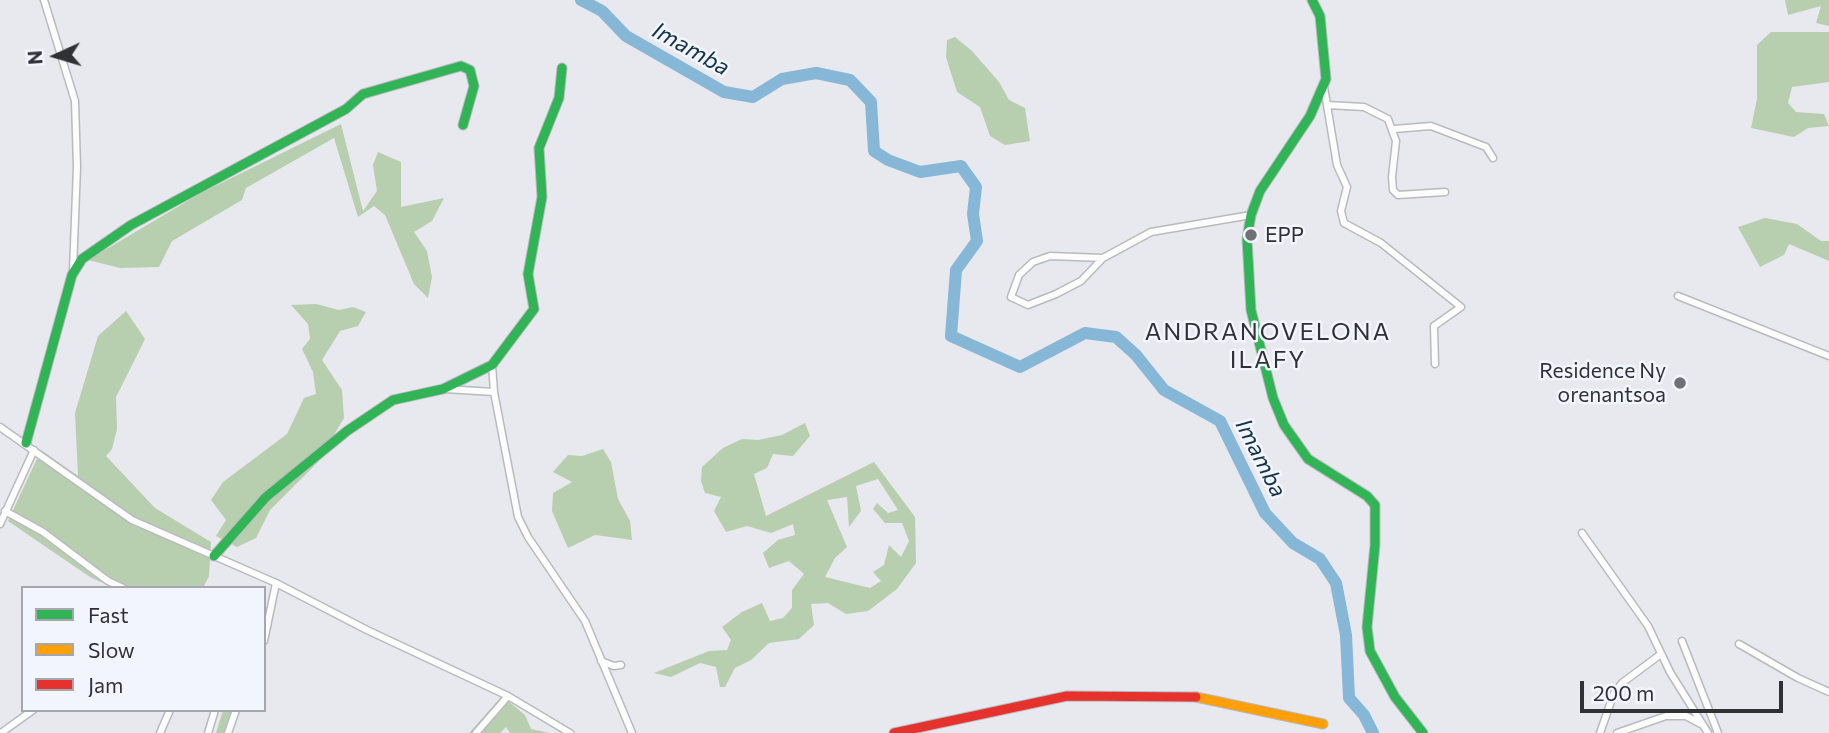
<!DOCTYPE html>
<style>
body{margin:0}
#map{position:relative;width:1829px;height:733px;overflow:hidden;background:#e8e9ee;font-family:Commissioner,sans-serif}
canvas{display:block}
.legend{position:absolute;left:21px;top:586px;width:245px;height:126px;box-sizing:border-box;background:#f2f5fe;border:2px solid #a4a7ae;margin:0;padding:9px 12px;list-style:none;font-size:21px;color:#2f3135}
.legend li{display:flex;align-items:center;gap:14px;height:35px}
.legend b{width:35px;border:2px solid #a4a7ae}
.north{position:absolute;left:21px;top:21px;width:70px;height:70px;-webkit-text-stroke:5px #f2f5fe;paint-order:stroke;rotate:266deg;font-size:19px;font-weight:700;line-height:28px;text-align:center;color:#2f3135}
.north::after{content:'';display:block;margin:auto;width:24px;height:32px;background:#2f3135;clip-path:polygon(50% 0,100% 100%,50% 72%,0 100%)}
.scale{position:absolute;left:1580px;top:681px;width:203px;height:32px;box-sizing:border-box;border:4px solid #2f3135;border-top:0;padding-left:9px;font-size:21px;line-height:24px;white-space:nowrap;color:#2f3135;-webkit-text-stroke:5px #f2f5fe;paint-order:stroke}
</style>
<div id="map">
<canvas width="1829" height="733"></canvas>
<ul class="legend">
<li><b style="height:9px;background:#30b455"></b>Fast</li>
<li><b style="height:9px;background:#ff9f0a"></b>Slow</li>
<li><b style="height:9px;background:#e5322d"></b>Jam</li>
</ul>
<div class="north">N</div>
<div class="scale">200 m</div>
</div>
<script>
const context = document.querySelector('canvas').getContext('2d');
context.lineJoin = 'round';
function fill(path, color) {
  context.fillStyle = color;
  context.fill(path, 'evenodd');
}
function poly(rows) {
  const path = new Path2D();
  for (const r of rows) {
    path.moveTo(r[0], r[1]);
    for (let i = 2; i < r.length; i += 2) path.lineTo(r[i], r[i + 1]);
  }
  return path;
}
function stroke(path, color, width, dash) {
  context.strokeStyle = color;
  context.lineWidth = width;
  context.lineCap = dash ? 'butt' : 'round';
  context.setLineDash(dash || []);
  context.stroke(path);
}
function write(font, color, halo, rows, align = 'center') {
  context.font = font + ' Commissioner,sans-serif';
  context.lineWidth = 5;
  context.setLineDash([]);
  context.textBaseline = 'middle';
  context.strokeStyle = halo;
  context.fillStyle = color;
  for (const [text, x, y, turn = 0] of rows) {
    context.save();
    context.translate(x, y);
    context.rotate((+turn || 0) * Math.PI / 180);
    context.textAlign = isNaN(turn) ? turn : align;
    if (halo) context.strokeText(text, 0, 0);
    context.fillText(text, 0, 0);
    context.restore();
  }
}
fill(poly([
 [1785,0,1829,0,1829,26,1816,23,1821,6,1788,15],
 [1771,32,1829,32,1829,82,1792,87,1788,103,1796,112,1824,114,1829,126,1808,128,1794,137,1751,128,1757,99,1757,45],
 [955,37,972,51,999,82,1009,100,1025,108,1030,141,1005,145,990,136,980,107,957,92,946,57,947,40],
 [341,124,363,211,377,191,373,165,378,152,401,162,401,207,444,198,432,221,414,232,427,251,432,277,428,298,414,284,385,215,374,206,358,217,334,138,246,188,242,200,172,241,159,267,120,268,88,260,201,193],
 [1765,218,1797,224,1821,241,1829,241,1829,261,1789,244,1784,255,1760,267,1738,227],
 [316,304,339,310,353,307,366,312,358,326,340,331,322,360,342,390,344,418,317,463,270,510,256,538,237,547,216,536,226,520,211,500,223,482,287,434,304,398,316,394,313,372,302,349,310,339,308,324,291,305],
 [126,311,145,339,116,397,117,429,112,449,106,456,155,508,211,542,209,576,203,588,114,588,90,577,8,521,41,450,78,476,75,413,98,336],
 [805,423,810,436,793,456,773,454,767,468,754,474,766,516,874,462,915,517,916,563,897,589,868,611,846,614,828,603,811,604,814,625,799,639,769,643,751,660,735,668,725,687,720,687,716,667,700,663,671,677,654,673,709,651,727,650,731,640,722,627,742,612,762,603,770,621,783,618,792,608,792,590,804,574,789,561,769,568,763,553,778,540,795,535,793,524,771,533,747,526,726,532,714,511,721,497,705,493,701,481,702,467,723,448,742,439,758,440,782,435],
 [878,479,898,510,888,513,877,503,873,509,885,523,902,523,909,541,901,557,889,545,884,565,873,572,881,581,870,588,825,577,835,558,847,547,827,500,847,497,849,527,861,511,856,486],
 [603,449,611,462,618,499,630,521,632,540,595,535,568,548,552,511,553,493,572,482,553,472,568,455,582,456],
 [502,696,525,715,531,729,550,733,510,733,506,727,500,733,469,733],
 [223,710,233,710,224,733,216,733]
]), '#b7ceaf');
stroke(poly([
 [581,0,602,11,626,36,724,92,753,97,782,79,816,73,850,80,871,102,874,151,888,160,920,172,961,166,976,187,973,214,977,241,956,270,951,336,1020,367,1085,333,1116,337,1136,355,1164,390,1220,421,1265,513,1293,543,1320,559,1336,583,1346,635,1349,698,1364,715,1373,733]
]), '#87b7d6', 12);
const street = poly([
 [44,0,75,101,77,167,73,270],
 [1324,87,1337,165,1347,187,1341,211,1344,223,1381,243,1461,307,1434,326,1435,364],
 [1327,105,1364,107,1388,119,1396,141,1392,177,1393,190,1398,195,1445,192],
 [1394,129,1431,126,1486,147,1493,158],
 [1103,258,1081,281,1056,294,1028,305,1011,297,1019,275,1033,262,1050,256,1103,258,1151,232,1251,215],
 [1678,296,1829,356],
 [492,365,494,392],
 [445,389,494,392,518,517,528,537,585,621,632,733],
 [0,427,132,520,276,583,367,630,508,696,570,733],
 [5,511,43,532,108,581,123,588],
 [0,524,34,450],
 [1582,533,1648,626,1670,672,1708,733],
 [264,641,276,583],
 [1682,641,1718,733],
 [1739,644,1798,678,1829,692],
 [601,661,614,666,621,665],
 [1,733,33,710],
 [160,733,170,710],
 [208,733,215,710],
 [228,733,236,710],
 [476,733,508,696],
 [1600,733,1614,693,1622,683,1661,654],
 [1617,733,1666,716,1686,716,1701,724]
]);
const fast = poly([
 [1312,0,1320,16,1326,79,1310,116,1260,191,1251,215,1247,239,1251,310,1273,398,1284,425,1308,459,1367,496,1375,505,1375,545,1367,627,1370,651,1395,697,1423,733],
 [26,443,72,275,82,259,131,225,346,109,363,94,461,66,470,70,474,86,463,125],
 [214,556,266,497,347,431,393,400,443,389,492,365,534,309,528,274,542,197,539,148,559,98,562,68]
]);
const slow = poly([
 [1196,697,1323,724]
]);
const jam = poly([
 [894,733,1067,696,1196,697]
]);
stroke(street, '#b9babe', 9);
stroke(fast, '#b9babe', 11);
stroke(slow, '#b9babe', 11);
stroke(jam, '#b9babe', 11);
stroke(street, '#fcfcfc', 6);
stroke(fast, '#30b455', 9);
stroke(slow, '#ff9f0a', 9);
stroke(jam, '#e5322d', 9);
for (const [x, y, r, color] of [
 [1251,235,7,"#707176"],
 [1680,383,7,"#707176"]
]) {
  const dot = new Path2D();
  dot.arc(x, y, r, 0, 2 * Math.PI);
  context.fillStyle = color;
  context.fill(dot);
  stroke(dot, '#f2f5fe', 2.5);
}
write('21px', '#2f3135', '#f2f5fe', [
 ["EPP",1265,235],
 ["Residence Ny",1666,371,"right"],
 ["orenantsoa",1666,395,"right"]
], 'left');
write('italic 23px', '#143345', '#f2f5fe', [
 ["Imamba",691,49,29],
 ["Imamba",1261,458,63]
]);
context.letterSpacing = '2px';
write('24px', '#2f3135', '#f2f5fe', [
 ["ANDRANOVELONA",1268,332],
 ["ILAFY",1268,360]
]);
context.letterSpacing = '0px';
</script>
